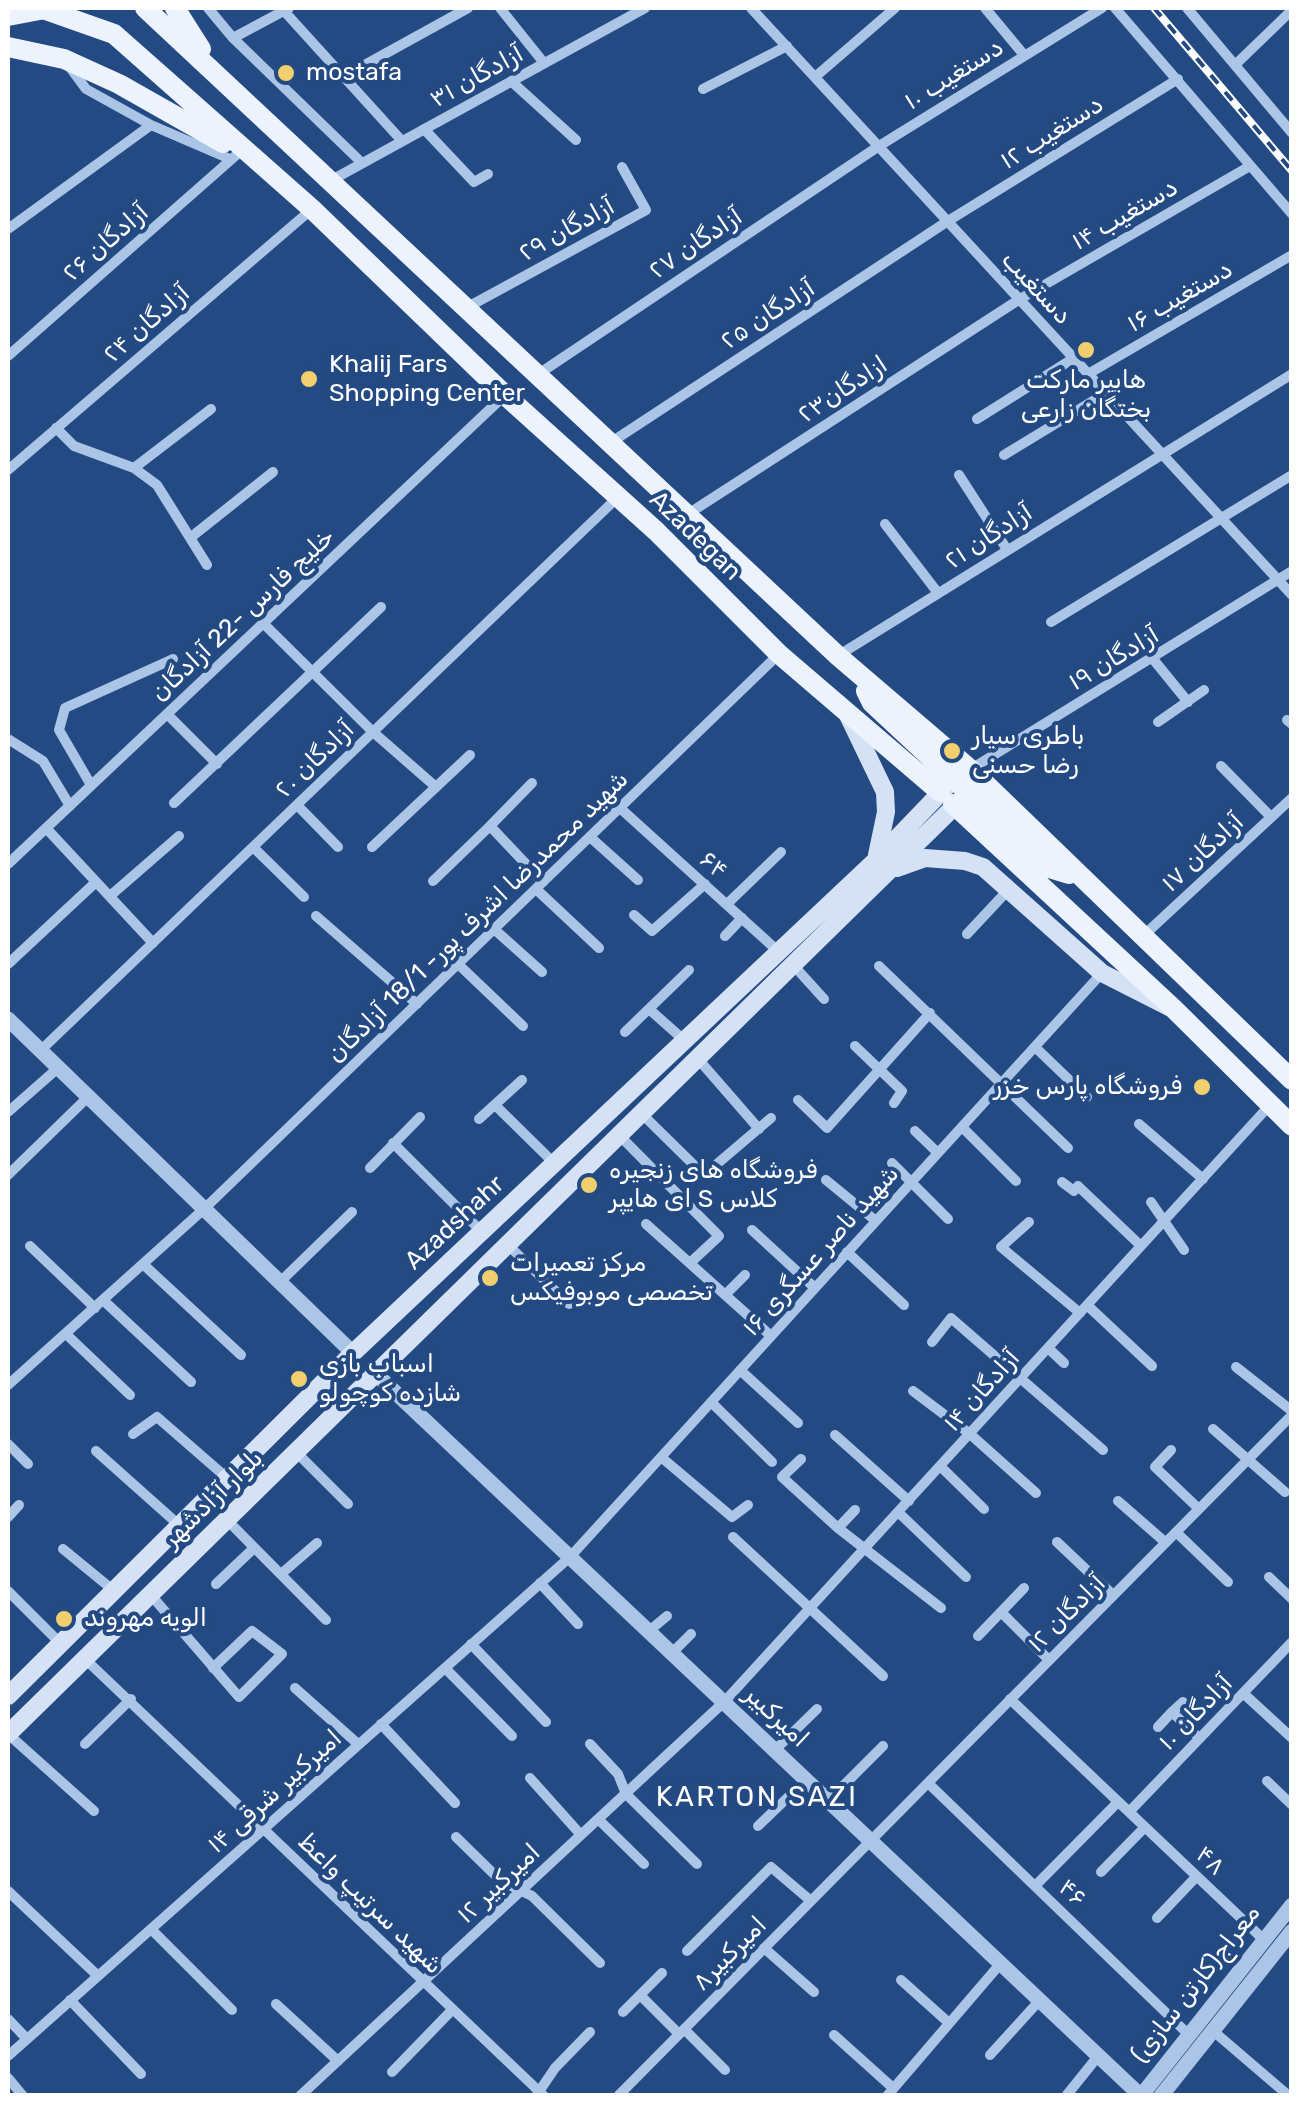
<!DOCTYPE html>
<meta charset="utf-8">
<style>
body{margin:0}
#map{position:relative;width:1299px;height:2103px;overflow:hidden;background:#234a82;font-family:Rubik,sans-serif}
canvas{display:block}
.frame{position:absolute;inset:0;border:10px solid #fff;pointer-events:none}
</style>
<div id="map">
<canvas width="1299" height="2103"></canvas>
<div class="frame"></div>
</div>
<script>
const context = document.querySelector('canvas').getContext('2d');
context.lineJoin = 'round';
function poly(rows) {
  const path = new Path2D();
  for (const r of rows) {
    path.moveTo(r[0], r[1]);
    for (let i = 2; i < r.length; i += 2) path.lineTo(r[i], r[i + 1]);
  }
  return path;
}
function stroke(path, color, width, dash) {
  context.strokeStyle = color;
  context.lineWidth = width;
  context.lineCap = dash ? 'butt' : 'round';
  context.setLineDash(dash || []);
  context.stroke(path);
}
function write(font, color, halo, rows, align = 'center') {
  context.font = font + ' Rubik,"Noto Sans Arabic",sans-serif';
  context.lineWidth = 8;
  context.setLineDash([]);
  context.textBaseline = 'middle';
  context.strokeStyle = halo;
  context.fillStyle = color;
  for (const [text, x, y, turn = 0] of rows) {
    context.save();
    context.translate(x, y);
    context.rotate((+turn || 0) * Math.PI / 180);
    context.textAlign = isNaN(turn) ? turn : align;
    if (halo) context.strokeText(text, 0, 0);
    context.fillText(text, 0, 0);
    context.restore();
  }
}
stroke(poly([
 [208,8,233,38,362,163],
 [500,8,544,63],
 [751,8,1292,595],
 [985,8,1024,55],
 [1115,8,1292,214],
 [1187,8,1292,133],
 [284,11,402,141],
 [233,38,289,8],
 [1235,65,1292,10],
 [69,66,86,89,151,125,230,159],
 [343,77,468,8],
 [815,77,895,8],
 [511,81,576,140],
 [703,89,787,46],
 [424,129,474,182,488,174],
 [330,181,645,8],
 [8,229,151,125],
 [466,308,646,210,622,167],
 [8,356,242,150],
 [1088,374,1292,255],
 [537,375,879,146,1102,8],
 [977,419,1074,358],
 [56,428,74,446,134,468,157,485,207,565],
 [610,443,948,221,1178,79],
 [1004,455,1106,393],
 [134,468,211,409],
 [8,470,312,209],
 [959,475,1006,548],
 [688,514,1020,299,1250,166],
 [885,524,938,593],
 [190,538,273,472],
 [1051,622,1292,475],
 [264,624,373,732,436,787,470,755],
 [839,655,1292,374],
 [1153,659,1188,702],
 [167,714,217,764],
 [1287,720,1292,724],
 [1158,722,1204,690],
 [8,739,43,761,70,806],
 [1221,766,1271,817],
 [971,769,1292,571],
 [532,783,490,826,543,882],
 [91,785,59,730,65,708,173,659],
 [174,803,381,607],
 [297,805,338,847],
 [620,808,779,952],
 [46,828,153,943],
 [590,837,638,880],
 [253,847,304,897],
 [372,847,436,787],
 [8,864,505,395],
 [433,881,490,826],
 [536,889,599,948],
 [110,896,179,836],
 [727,904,781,852],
 [634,915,652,931,705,884],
 [316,916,417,1004],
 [494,929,542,972],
 [967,934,1010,888],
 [725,936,742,918],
 [1142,937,1292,798],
 [8,964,96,882],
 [458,964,523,1026],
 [879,966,1068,1148],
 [795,967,824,999],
 [649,1009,685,1041],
 [625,1032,689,970],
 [855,1046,902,1091,894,1103],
 [1035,1047,1087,1097],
 [40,1051,617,498],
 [699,1060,759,1129],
 [798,1100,827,1128,930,1013],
 [495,1105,555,1164],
 [8,1112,58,1068],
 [643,1115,704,1175,771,1118],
 [479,1119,522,1080],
 [1139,1124,1203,1179],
 [962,1127,1016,1181],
 [915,1131,938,1153],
 [621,1137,719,1236,690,1263],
 [393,1143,482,1232],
 [892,1163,948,1219],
 [370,1168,420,1117],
 [8,1175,88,1097],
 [826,1180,876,1221],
 [1062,1182,1074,1191,1078,1186,1141,1246],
 [1151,1202,1184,1250],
 [1029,1222,1001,1247,1080,1313],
 [646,1224,771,1336],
 [752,1230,815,1288],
 [30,1246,95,1308],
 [509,1246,569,1304],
 [847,1252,904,1305],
 [144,1265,241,1355],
 [280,1282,352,1212],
 [725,1295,745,1275],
 [103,1300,191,1382],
 [1087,1305,1152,1366],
 [66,1334,130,1395],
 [932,1342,951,1318,1103,1450],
 [1048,1348,1064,1363],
 [1236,1367,1292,1411],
 [740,1370,798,1423],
 [8,1385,204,1209,779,654],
 [913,1391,970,1434,1036,1493],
 [711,1402,772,1462],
 [1213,1429,1285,1492],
 [133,1434,157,1417,227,1478],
 [835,1435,909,1501],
 [8,1444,28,1464],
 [1171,1450,1155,1467,1199,1509],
 [96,1451,179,1525],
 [297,1453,348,1504],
 [661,1457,732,1517,748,1505],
 [801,1459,782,1477,838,1528,941,1608],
 [940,1466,984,1509],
 [1118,1501,1165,1542],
 [898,1512,966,1577],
 [8,1517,19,1505],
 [227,1520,326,1620],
 [838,1528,855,1510],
 [1176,1532,1228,1582],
 [733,1537,883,1676],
 [1057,1542,1113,1595],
 [63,1549,113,1590],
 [281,1574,317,1543],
 [1269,1577,1292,1599],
 [540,1583,578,1624],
 [216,1584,254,1548],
 [8,1591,60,1643],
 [150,1594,239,1697,282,1654,252,1631,213,1668],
 [1001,1612,1049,1660],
 [649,1631,667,1616],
 [978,1636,1024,1588],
 [471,1644,546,1722],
 [672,1653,691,1634],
 [84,1658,544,2096],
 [445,1668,512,1736],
 [295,1688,358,1744],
 [1243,1693,1292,1738],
 [1010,1699,1263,1939],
 [1183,1702,1172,1712,1199,1738],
 [381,1724,455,1803],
 [1158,1727,1172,1712],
 [8,1734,94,1811],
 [85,1744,131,1699],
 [590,1744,618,1774,626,1794,697,1864],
 [775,1750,817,1709],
 [530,1778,581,1835],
 [1267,1781,1292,1805],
 [928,1783,1187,2033],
 [828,1801,883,1746],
 [1129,1812,1292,1642],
 [598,1819,644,1864],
 [758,1826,806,1780],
 [456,1837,501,1881,532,1896,600,1963],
 [1101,1872,1145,1827],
 [1035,1886,1118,1802],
 [8,1891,98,1976],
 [1157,1918,1197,1876],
 [151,1929,232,2010],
 [764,1948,814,1992],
 [687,1951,771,1867,811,1901],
 [901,1980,949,2023],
 [640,1995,679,2034],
 [70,2000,141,2074],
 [276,2004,338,2061],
 [623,2012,662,1973],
 [8,2019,27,2039],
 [684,2029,725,2070],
 [1212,2030,1289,2096],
 [834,2035,893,2088],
 [990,2055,1040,2000],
 [8,2056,570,1557,1102,973],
 [392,2072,452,2010],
 [8,2078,23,2096],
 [300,2096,724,1702,1269,1106],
 [536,2096,555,2068,590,2032],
 [618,2096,1292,1415],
 [887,2096,1001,1963],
 [1066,2096,1099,2055]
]), '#abc5e7', 10);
stroke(poly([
 [8,1019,353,1353],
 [378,1376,1141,2096],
 [1141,2096,1292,1905],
 [1161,2096,1292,1931]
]), '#abc5e7', 15);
stroke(poly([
 [846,711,885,792,886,812,877,855],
 [897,868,925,858,965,861,983,867,1102,973,1169,1007],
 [8,1696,353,1353,875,861,948,785],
 [8,1734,964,797]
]), '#d5e2f6', 18);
stroke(poly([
 [145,8,838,656,970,769,1292,1080],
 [175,8,201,49],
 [46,10,114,34,312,209,505,395,656,531,779,654,940,792],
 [8,16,50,8],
 [8,47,64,59,119,84,223,143],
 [866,691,872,703,1049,868,1069,874],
 [953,804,1174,1009,1292,1126]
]), '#edf3fd', 20);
const rail = poly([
 [1154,8,1292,171]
]);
stroke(rail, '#fff', 8);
stroke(rail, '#234a82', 4, [11]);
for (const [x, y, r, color] of [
 [286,73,10,"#f2cf6e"],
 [1086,350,10,"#f2cf6e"],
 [309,379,10,"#f2cf6e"],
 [952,751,10,"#f2cf6e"],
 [1202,1087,10,"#f2cf6e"],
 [589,1185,10,"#f2cf6e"],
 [490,1278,10,"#f2cf6e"],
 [299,1379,10,"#f2cf6e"],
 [64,1619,10,"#f2cf6e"]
]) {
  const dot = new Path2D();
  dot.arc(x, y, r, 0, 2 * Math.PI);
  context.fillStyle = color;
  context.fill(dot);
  stroke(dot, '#234a82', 4);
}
write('25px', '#fff', '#234a82', [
 ["mostafa",306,73],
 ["Khalij Fars",329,365],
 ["Shopping Center",329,394],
 ["هاپیر مارکت",1086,381,"center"],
 ["بختگان زارعی",1086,410,"center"],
 ["باطری سیار",972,737],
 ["رضا حسنی",972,766],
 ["فروشگاه پارس خزر",1182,1087,"right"],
 ["فروشگاه های زنجیره",609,1171],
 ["ای هایپر S کلاس",609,1200],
 ["مرکز تعمیرات",510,1264],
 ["تخصصی موبوفیکس",510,1293],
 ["اسباب بازی",319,1365],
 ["شازده کوچولو",319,1394],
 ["الویه مهروند",84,1619]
], 'left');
write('25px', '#fff', '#234a82', [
 ["دستغیب ۱۰",954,75,-32],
 ["۳۱ آزادگان",477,77,-29],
 ["دستغیب ۱۲",1052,133,-32],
 ["دستغیب ۱۴",1125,215,-30],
 ["۲۹ آزادگان",567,230,-29],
 ["۲۶ آزادگان",106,243,-41],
 ["۲۷ آزادگان",696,244,-34],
 ["دستغیب",1036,288,47],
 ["دستغیب ۱۶",1180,297,-30],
 ["۲۵ آزادگان",768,315,-33],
 ["۲۴ آزادگان",147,324,-41],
 ["۲۳ازادگان",843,390,-33],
 ["Azadegan",695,536,44],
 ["۲۱ آزادگان",989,537,-33],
 ["خلیج فارس -22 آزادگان",243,615,-43],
 ["۱۹ آزادگان",1114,659,-31],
 ["۲۰ آزادگان",315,760,-44],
 ["۱۷ آزادگان",1203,853,-43],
 ["۶۴",713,865,42],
 ["شهید محمدرضا اشرف پور- 18/1 آزادگان",478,917,-44],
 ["Azadshahr",455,1223,-43],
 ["۱۶ شهید ناصر عسگری",821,1251,-48],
 ["۱۴ آزادگان",982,1391,-48],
 ["بلوار آزادشهر",213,1499,-44],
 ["۱۲ آزادگان",1067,1614,-45],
 ["۱۰ آزادگان",1196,1713,-46],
 ["امیرکبیر",776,1717,43],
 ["۱۴ امیرکبیر شرقی",275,1792,-42],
 ["۴۸",1210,1861,43],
 ["امیرکبیر ۱۲",499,1884,-43],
 ["۴۶",1072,1893,44],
 ["شهید سرتیپ واعظ",370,1904,44],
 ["امیرکبیر۸",730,1954,-45],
 ["معراج(کارتن سازی)",1196,1984,-52]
]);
context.letterSpacing = '2.5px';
write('28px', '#fff', '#234a82', [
 ["KARTON SAZI",757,1798]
]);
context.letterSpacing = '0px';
</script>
